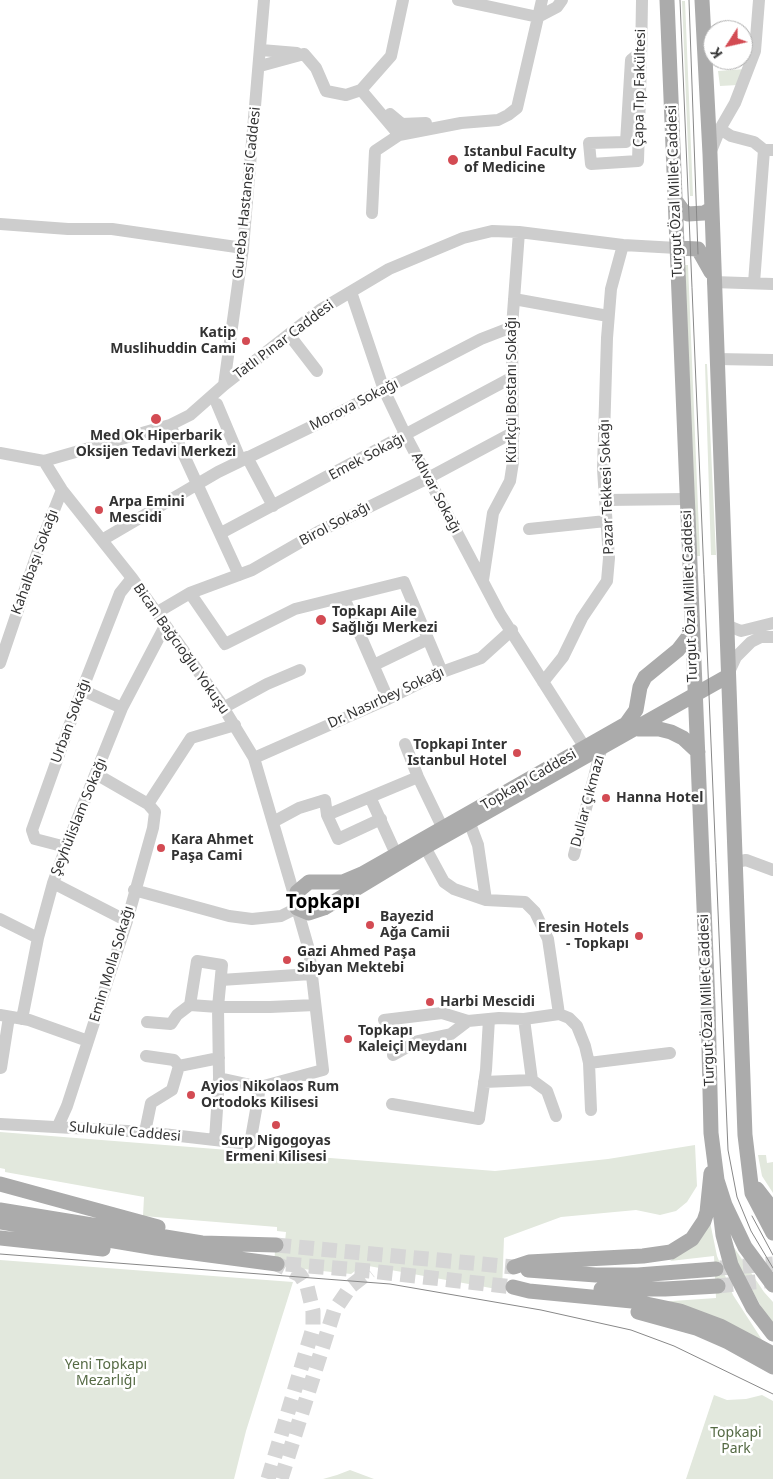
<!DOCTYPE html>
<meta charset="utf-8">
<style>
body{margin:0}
#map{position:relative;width:773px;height:1479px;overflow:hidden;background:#fff;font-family:"Noto Sans",sans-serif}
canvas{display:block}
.north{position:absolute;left:703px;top:20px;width:50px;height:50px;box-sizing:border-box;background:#fff;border:1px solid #adadad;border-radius:50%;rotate:235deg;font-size:14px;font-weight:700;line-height:20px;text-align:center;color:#333}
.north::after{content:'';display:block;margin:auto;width:18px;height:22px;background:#d34b53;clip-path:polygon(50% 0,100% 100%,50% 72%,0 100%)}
</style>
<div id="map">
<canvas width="773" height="1479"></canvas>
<div class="north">K</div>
</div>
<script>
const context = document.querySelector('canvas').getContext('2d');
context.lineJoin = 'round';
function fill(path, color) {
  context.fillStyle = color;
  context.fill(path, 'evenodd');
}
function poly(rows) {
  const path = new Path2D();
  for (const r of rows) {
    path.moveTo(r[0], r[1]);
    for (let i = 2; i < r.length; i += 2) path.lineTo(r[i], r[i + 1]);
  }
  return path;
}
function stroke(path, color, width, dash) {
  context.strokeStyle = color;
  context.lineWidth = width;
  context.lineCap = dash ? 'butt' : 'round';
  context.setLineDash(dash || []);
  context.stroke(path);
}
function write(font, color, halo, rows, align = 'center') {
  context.font = font + ' "Noto Sans",sans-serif';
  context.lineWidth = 5;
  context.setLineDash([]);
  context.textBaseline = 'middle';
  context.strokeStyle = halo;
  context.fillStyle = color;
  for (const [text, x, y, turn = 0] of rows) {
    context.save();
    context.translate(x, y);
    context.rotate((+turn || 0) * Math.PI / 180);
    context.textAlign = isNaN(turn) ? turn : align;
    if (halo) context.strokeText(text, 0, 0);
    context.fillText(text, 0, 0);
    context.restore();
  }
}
fill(poly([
 [682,1,685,1,693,196,690,196],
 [745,69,738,85,720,86,718,71],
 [684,265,688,265,700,556,695,556],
 [705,364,707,364,716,555,711,555],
 [0,1132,495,1171,608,1159,695,1145,697,1186,687,1202,676,1211,660,1215,636,1210,561,1217,504,1238,502,1290,363,1265,351,1274,274,1266,275,1251,284,1251,286,1232,277,1231,277,1227,143,1216,144,1197,5,1172,5,1169,0,1168],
 [758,1155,766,1155,767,1163,773,1162,773,1193,762,1176],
 [710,1222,717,1256,733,1295,766,1346,658,1302,716,1298,714,1256,670,1261,685,1251],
 [731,1243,764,1292,773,1302,773,1327,739,1268],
 [0,1260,293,1282,246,1431,234,1479,0,1479],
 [714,1395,727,1400,746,1399,762,1395,773,1401,773,1479,686,1479],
 [350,1470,374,1479,323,1479,337,1475]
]), '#e2e8dd');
stroke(poly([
 [276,1245,514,1267],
 [286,1264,370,1271,513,1287],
 [720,1268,773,1264],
 [718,1286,773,1280],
 [268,1479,313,1328,313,1311,307,1286,300,1275,277,1264],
 [281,1479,334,1311,351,1286,370,1271]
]), '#d6d6d6', 15, [15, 8]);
stroke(poly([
 [458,0,538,17,557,7,562,0],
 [261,50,297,53],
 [641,52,631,60,626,142,589,143,591,164,638,161,641,61,642,0],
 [304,54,316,68,326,91,346,95,361,90,391,56,403,0],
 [260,66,304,54],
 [361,90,399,135,461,123,498,120,508,115,517,108,542,0],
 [390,114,402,124,426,123],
 [720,129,731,136,754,142,764,150,773,150],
 [711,151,720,129,735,103,755,51,759,0],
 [372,213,375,151,399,135],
 [0,224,68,229,112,229,243,248],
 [713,282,773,284],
 [754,283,764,150],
 [351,292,384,390,406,436,500,614,589,754],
 [514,299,608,316],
 [290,336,317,371],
 [716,359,773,360],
 [224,385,243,248,264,0],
 [217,404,241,461],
 [170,425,239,575],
 [0,453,44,461,62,490,132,578,220,702,254,758,295,898],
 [247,457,273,506],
 [44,461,170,425,190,415,224,385,320,310,389,269,463,238,492,231,519,232,623,245,677,248],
 [606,500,686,499],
 [529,529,606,521],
 [221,533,511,378],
 [102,540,218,472,319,423,481,339,512,327],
 [483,580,493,513,510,481,513,462,512,327,519,232],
 [190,593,225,644,295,609,404,582,442,672],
 [344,598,388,699],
 [156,613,190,593,252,570,318,532,428,478,514,432],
 [726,625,741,631,773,623],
 [0,663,39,548,62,490],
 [374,665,428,639],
 [729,672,736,657,751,642,761,637,773,637],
 [543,682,563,657,582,618,607,581,609,558,603,469,607,338,611,289,623,245],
 [82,690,122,708],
 [223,708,267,684,300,670],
 [405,744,418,777,446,835],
 [254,758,388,699,442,672,481,658,512,630],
 [370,797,396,854],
 [148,804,191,738,235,725],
 [327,815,418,777],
 [467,816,478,845,486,900],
 [273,822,299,808,325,800,327,815,338,839,381,819],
 [66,847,35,839,32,830,82,690,120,593,132,578],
 [425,847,444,882,454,889,486,900,525,902,535,912,548,939,559,1014],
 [574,855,602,746],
 [736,862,746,860,773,870],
 [53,883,127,921],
 [134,890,229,916,252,919,281,916,297,908,309,950,323,1070,260,1087,219,1078],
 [0,919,38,938],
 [221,980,311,974],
 [559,1014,569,1018,577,1026,585,1046,589,1063,591,1110],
 [0,1015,29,1020,88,1041],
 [22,1019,38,938,53,883,66,847,122,708,165,626],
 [524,1019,532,1080],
 [384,1020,442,1013,468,1021],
 [147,1022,171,1024,177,1015,190,1005],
 [393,1055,418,1041,451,1034,468,1021,499,1018,524,1019,559,1014],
 [146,1056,174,1060,179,1066],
 [589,1063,670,1053],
 [1,1068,9,1017],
 [484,1082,532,1080,547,1091,556,1116],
 [392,1104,479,1119,486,1070,489,1019],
 [0,1124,145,1132,250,1144,260,1087],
 [58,1126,67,1106,127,921,153,828,155,812,148,804,96,774],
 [145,1132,151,1103,172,1090,179,1066,219,1058],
 [215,1140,219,1078,218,1007,222,965,197,961,190,1005,218,1007,270,1007,315,1005]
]), '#cdcdcd', 12);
stroke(poly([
 [667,0,708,1005,711,1133,717,1180,725,1205,745,1247,773,1285],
 [702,0,710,154,745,1135,752,1193,773,1233],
 [675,200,683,211,688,214,704,213,711,209],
 [677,248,698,249,711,272],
 [692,632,678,650,645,677,640,687,636,710,626,724,362,874,343,882,309,882,297,892,295,898,297,908,309,913,324,908,425,847,728,676],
 [638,729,659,729,671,732,683,738,698,752],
 [0,1184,158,1227],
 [757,1189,773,1210],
 [719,1202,723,1235,731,1265,753,1308,773,1334],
 [0,1210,202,1243,276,1245],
 [0,1222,156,1248,277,1264],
 [0,1238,103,1249],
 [514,1267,529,1262,643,1256,671,1252,692,1239,704,1221,707,1212,711,1173],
 [528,1270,596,1275,638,1275,716,1269],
 [513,1287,529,1291,632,1301,680,1311,720,1326,773,1354],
 [601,1289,665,1289,718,1286],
 [638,1312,696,1328,728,1342,773,1367]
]), '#ababab', 15);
stroke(poly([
 [680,0,728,1150,737,1197,751,1231,773,1268],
 [689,0,698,254],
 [752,1216,773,1255],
 [0,1254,390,1284,541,1310,631,1330,674,1346,773,1394]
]), '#888', 1);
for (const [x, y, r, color] of [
 [453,160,6,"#d34b53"],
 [246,341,5,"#d34b53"],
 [156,419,6,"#d34b53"],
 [99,510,5,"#d34b53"],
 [321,620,6,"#d34b53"],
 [517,753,5,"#d34b53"],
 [606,798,5,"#d34b53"],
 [161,848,5,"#d34b53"],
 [370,925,5,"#d34b53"],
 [639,936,5,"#d34b53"],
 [287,960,5,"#d34b53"],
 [430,1002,5,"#d34b53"],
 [348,1039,5,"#d34b53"],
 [191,1095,5,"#d34b53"],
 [276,1125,5,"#d34b53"]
]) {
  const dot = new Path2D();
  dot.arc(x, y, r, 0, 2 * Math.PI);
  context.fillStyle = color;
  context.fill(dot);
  stroke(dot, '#fff', 2);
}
write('14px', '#333', '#fff', [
 ["Çapa Tıp Fakültesi",640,88,-89],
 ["Turgut Özal Millet Caddesi",675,191,-92],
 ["Gureba Hastanesi Caddesi",247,193,-84],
 ["Tatlı Pınar Caddesi",284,340,-37],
 ["Kürkçü Bostanı Sokağı",512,390,-90],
 ["Morova Sokağı",354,405,-27],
 ["Emek Sokağı",367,457,-28],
 ["Pazar Tekkesi Sokağı",607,487,-92],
 ["Adıvar Sokağı",436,493,62],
 ["Birol Sokağı",335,524,-28],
 ["Kahalbaşı Sokağı",35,562,-70],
 ["Turgut Özal Millet Caddesi",690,596,-92],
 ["Bican Bağcıoğlu Yokuşu",181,649,55],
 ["Dr. Nasırbey Sokağı",386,698,-25],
 ["Urban Sokağı",71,721,-70],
 ["Topkapı Caddesi",529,780,-30],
 ["Dullar Çıkmazı",588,801,-75],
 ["Şeyhülislam Sokağı",79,817,-68],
 ["Emin Molla Sokağı",112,964,-73],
 ["Turgut Özal Millet Caddesi",707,1000,-92],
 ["Sulukule Caddesi",125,1132,5]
]);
write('bold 14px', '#333', '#fff', [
 ["Istanbul Faculty",464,152],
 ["of Medicine",464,168],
 ["Katip",236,333,"right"],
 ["Muslihuddin Cami",236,349,"right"],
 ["Med Ok Hiperbarik",156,436,"center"],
 ["Oksijen Tedavi Merkezi",156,452,"center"],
 ["Arpa Emini",109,502],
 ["Mescidi",109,518],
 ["Topkapı Aile",332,612],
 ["Sağlığı Merkezi",332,628],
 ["Topkapi Inter",507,745,"right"],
 ["Istanbul Hotel",507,761,"right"],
 ["Hanna Hotel",616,798],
 ["Kara Ahmet",171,840],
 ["Paşa Cami",171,856],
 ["Bayezid",380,917],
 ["Ağa Camii",380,933],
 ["Eresin Hotels",629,928,"right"],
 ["- Topkapı",629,944,"right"],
 ["Gazi Ahmed Paşa",297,952],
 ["Sıbyan Mektebi",297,968],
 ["Harbi Mescidi",440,1002],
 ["Topkapı",358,1031],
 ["Kaleiçi Meydanı",358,1047],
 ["Ayios Nikolaos Rum",201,1087],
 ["Ortodoks Kilisesi",201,1103],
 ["Surp Nigogoyas",276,1141,"center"],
 ["Ermeni Kilisesi",276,1157,"center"]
], 'left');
write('14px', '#556a44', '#fff', [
 ["Yeni Topkapı",106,1365],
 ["Mezarlığı",106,1381],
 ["Topkapi",736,1433],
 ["Park",736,1449]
]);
write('bold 19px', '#000', '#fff', [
 ["Topkapı",323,903]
]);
</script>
